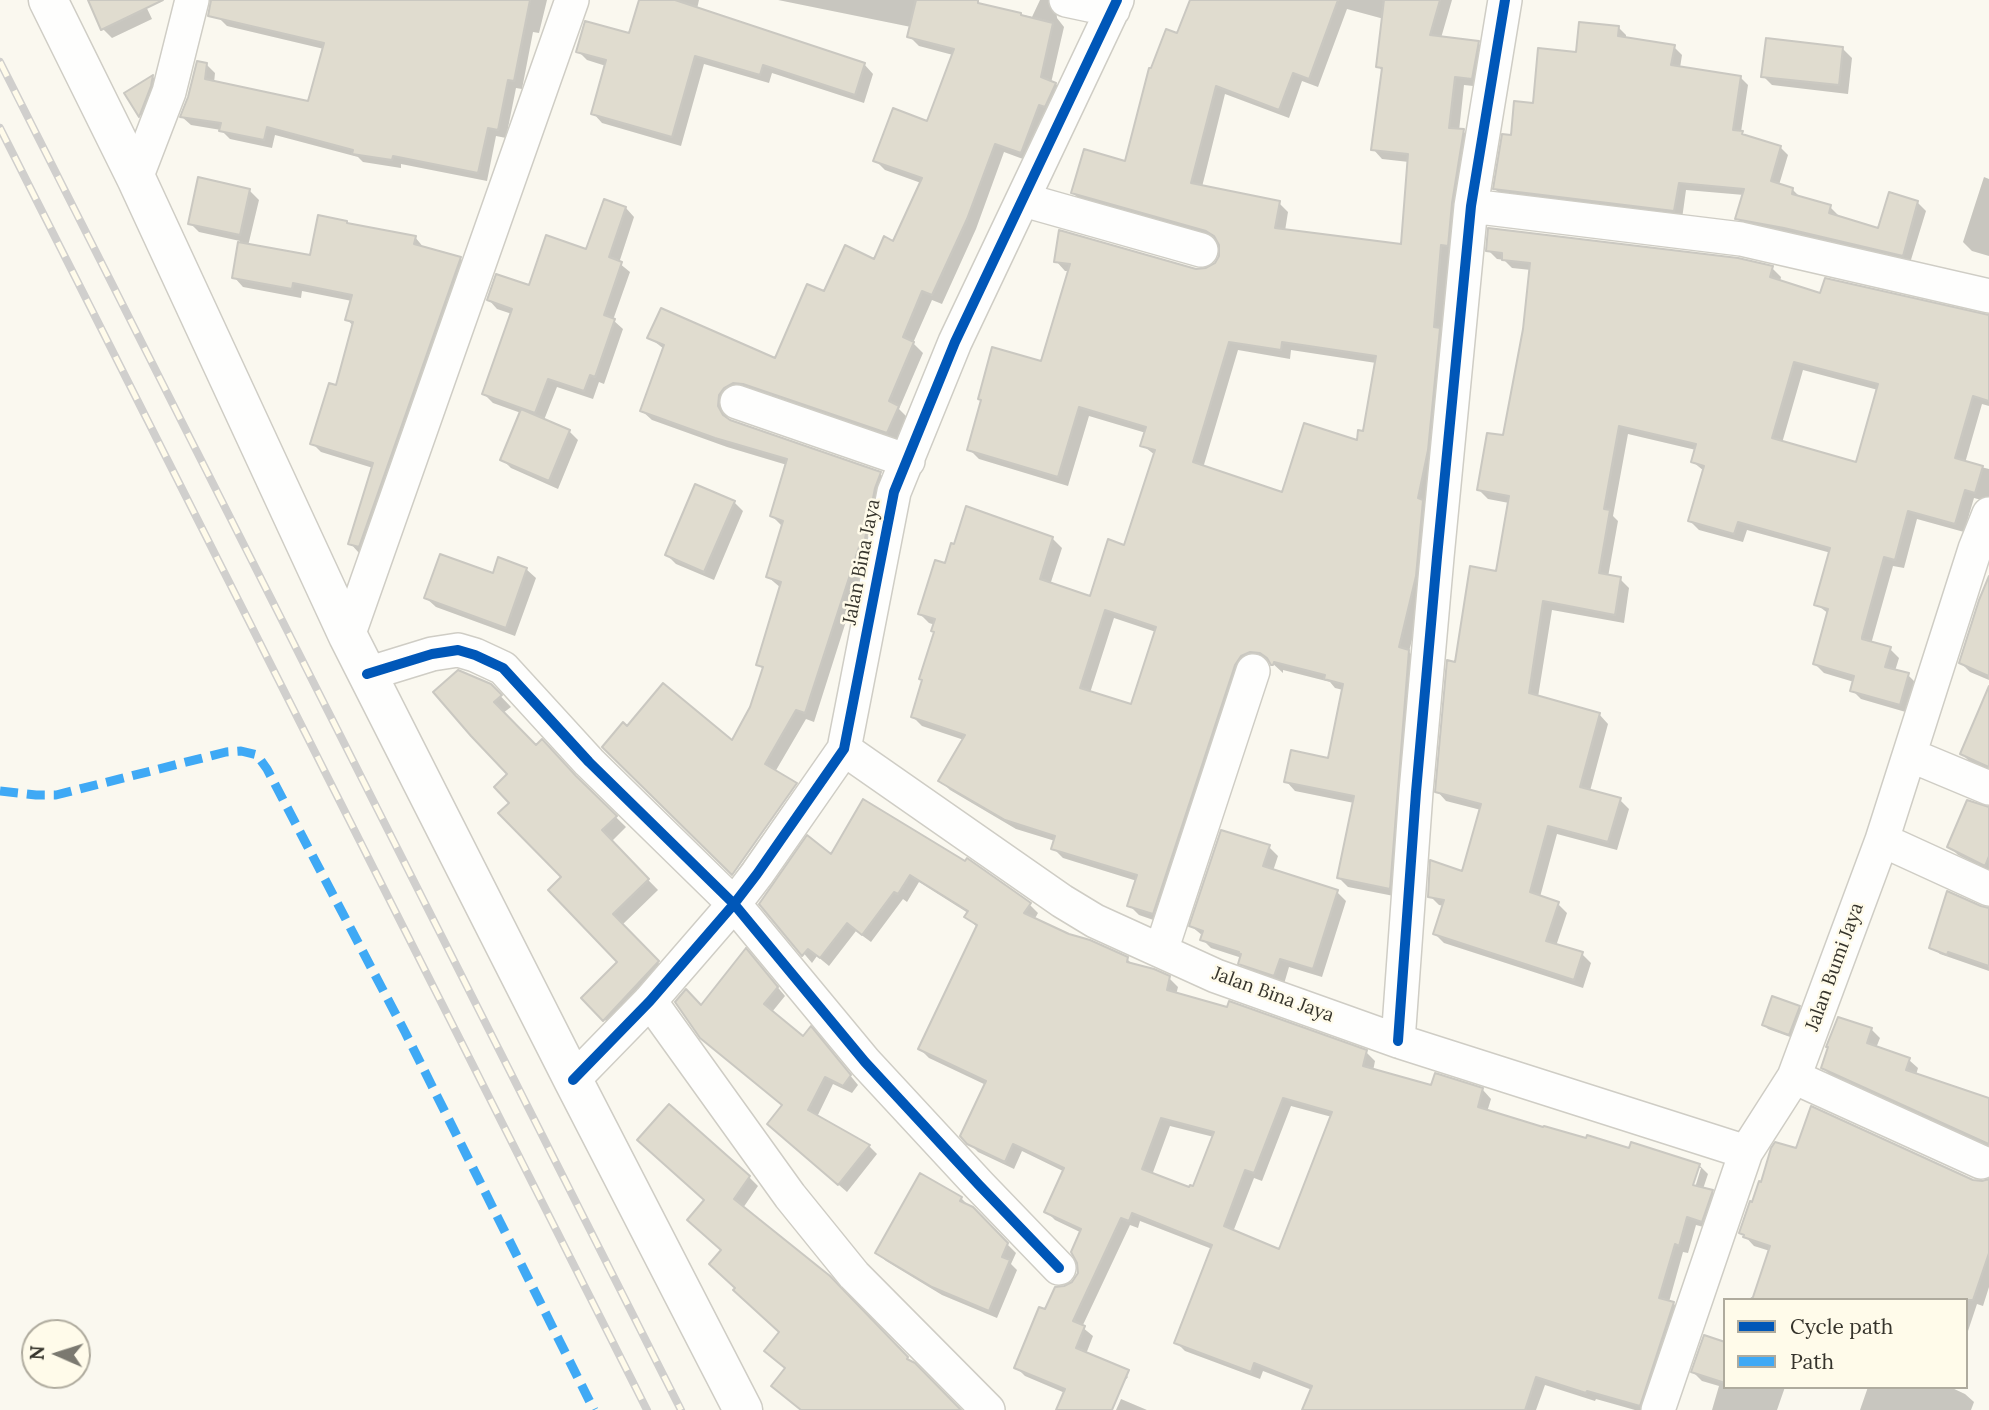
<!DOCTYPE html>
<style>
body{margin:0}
#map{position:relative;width:1989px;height:1410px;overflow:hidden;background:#faf8ef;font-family:Lora,serif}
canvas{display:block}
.legend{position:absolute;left:1723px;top:1298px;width:245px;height:91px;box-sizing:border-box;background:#fffbea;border:2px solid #afab9e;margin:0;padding:9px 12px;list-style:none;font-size:21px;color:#36342c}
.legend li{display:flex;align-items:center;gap:14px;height:35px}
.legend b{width:35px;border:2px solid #afab9e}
.north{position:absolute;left:21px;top:1319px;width:70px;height:70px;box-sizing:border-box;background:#fffbea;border:2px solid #afab9e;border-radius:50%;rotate:273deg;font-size:19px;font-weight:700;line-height:28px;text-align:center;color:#36342c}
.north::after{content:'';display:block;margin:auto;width:24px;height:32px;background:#7b7970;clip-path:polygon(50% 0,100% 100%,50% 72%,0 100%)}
</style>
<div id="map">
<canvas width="1989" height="1410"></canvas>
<ul class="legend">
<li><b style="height:9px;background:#0057b8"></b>Cycle path</li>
<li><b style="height:9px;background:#3fa9f5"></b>Path</li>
</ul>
<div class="north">N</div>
</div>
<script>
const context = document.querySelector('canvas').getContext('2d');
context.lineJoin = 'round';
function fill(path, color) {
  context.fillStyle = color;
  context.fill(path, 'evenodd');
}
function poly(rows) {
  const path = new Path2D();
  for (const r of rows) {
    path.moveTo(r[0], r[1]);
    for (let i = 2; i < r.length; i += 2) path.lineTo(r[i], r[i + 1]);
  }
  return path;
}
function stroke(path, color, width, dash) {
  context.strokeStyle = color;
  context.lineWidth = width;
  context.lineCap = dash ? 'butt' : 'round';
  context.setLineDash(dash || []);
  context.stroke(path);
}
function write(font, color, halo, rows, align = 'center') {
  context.font = font + ' Lora,serif';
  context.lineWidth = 5;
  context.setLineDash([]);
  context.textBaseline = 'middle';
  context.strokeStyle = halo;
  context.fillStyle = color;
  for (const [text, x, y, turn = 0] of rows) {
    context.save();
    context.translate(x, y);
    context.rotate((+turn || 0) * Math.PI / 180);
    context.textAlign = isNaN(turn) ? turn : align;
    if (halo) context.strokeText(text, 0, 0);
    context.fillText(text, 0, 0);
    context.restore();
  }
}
fill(poly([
 [90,0,143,0,152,19,112,38,103,29],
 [222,0,547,0,539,33,533,32,522,89,516,88,506,138,496,136,487,181,401,164,401,168,363,162,358,157,275,135,272,148,230,139,221,130,191,125,182,117,189,97,206,64,215,73,214,83,309,103,324,49,227,26,218,17],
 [641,0,699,0,697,9,864,64,873,74,864,103,772,73,769,83,704,64,681,146,602,123,593,113,606,66,587,60,578,51,630,35],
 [778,0,957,0,1032,17,1040,0,1060,0,1056,6,1057,18,1064,27,1051,83,1056,84,1065,94,1031,162,1004,152,976,229,942,304,932,300,913,343,923,353,899,409,908,418,897,442,728,405,727,418,730,422,880,474,890,483,814,722,806,719,775,772,628,728,732,743,752,708,764,670,758,664,781,588,768,577,782,526,772,516,787,465,727,447,652,420,642,411,664,349,650,338,776,360,825,294,875,261,894,243,921,183,885,170,875,160,928,123,953,55,919,46,909,36,911,27],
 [1192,0,1452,0,1441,38,1478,43,1487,52,1482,87,1464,85,1459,131,1463,131,1473,141,1425,586,1409,652,1418,661,1399,897,1348,887,1339,878,1354,803,1295,791,1286,781,1329,760,1343,690,1335,688,1330,682,1283,670,1283,673,1271,662,1260,661,1162,923,1139,915,1129,905,1137,881,1063,858,1053,848,1055,841,1016,829,950,790,941,781,964,740,922,726,913,717,924,682,921,679,935,633,935,625,929,623,920,614,955,547,1052,538,1062,548,1050,585,1091,598,1125,547,1155,455,1142,445,1146,433,1089,416,1068,486,979,459,969,449,1042,363,1069,271,1065,271,1056,261,1207,270,1216,265,1221,256,1221,244,1217,240,1082,202,1073,193,1126,164],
 [1347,9,1384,19,1378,66,1383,72,1373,149,1382,159,1409,162,1403,246,1285,231,1288,212,1279,203,1202,187,1225,94,1289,118,1302,81,1318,87],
 [1238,350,1290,359,1291,350,1376,363,1364,433,1358,442,1283,494,1203,468],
 [1114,618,1156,632,1132,706,1090,693],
 [1618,27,1626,35,1626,39,1674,47,1682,55,1680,68,1740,77,1748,85,1741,132,1746,137,1780,147,1788,155,1779,185,1792,189,1801,198,1830,207,1838,215,1837,217,1880,230,1918,203,1926,211,1910,263,1745,226,1737,218,1744,195,1686,190,1682,219,1503,197,1495,189,1513,137,1534,105,1578,54],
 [1843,49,1852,58,1848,94,1772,85,1763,76],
 [153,77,157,81,143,119,126,93],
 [1984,177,1989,179,1989,256,1972,251,1963,242],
 [249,190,259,200,248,246,311,257,348,225,415,237,424,248,460,258,469,267,368,556,359,553,350,543,373,468,321,452,312,443,337,387,353,326,347,319,352,301,302,291,301,298,243,287,234,277,240,241,199,232,190,223],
 [626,208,634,217,619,263,630,272,613,320,623,329,604,384,599,382,593,399,557,387,544,420,569,431,578,440,558,489,511,468,502,459,521,413,493,403,484,394,512,314,497,309,489,300,530,288,587,251],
 [1488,250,1772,268,1781,277,1780,282,1821,295,1989,316,1989,406,1982,404,1965,463,1989,469,1989,502,1974,498,1964,532,1917,519,1904,568,1893,566,1871,644,1890,649,1899,658,1895,671,1908,675,1917,684,1909,713,1861,699,1852,690,1854,682,1824,673,1815,664,1829,614,1816,604,1831,553,1747,530,1743,542,1699,530,1690,521,1704,471,1693,462,1696,450,1628,434,1613,516,1618,521,1608,577,1620,579,1629,588,1624,623,1552,610,1538,697,1599,714,1608,724,1590,791,1620,800,1629,809,1617,850,1557,834,1540,897,1558,904,1567,913,1556,946,1582,954,1591,963,1583,988,1444,943,1435,934,1444,906,1439,905,1430,896,1463,873,1481,810,1446,801,1437,791,1456,664,1497,573,1509,503,1488,499,1479,490,1504,437,1525,329,1531,270,1512,268,1504,260,1497,259],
 [1803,370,1878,390,1858,464,1782,443],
 [734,502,743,511,714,580,676,564,667,555],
 [526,569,536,578,515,636,436,607,426,598,494,575],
 [1989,610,1989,680,1970,672,1961,663],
 [490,685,511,707,503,713,536,748,584,786,626,827,611,842,658,890,622,925,668,973,615,1030,583,998,619,962,511,803,510,774,472,735],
 [1989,687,1989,771,1971,763,1962,754],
 [797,786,805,794,743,883,734,875],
 [864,802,1029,904,1038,913,1034,920,1127,959,1134,966,1169,978,1178,987,1176,995,1366,1052,1375,1061,1373,1071,1432,1087,1436,1075,1483,1090,1491,1099,1487,1112,1544,1129,1699,1165,1708,1174,1703,1189,1712,1192,1720,1201,1711,1229,1696,1225,1688,1253,1683,1252,1669,1302,1674,1304,1682,1312,1650,1410,1635,1410,1596,1399,1595,1401,1545,1385,1536,1410,1304,1410,1312,1390,1263,1371,1260,1379,1185,1351,1176,1342,1212,1249,1140,1221,1138,1228,1130,1225,1082,1327,1093,1336,1086,1354,1119,1368,1128,1377,1099,1410,1058,1410,1065,1393,1025,1376,1016,1367,1046,1311,1073,1284,1079,1273,1082,1233,1055,1220,1046,1211,1065,1172,1022,1151,1014,1169,978,1152,962,1136,986,1085,929,1058,920,1049,977,927,966,917,968,913,919,882,907,902,903,899,871,942,856,931,829,966,817,956,812,963,761,903,832,856],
 [1291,1106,1332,1117,1280,1251,1233,1232,1254,1178,1262,1181],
 [1170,1126,1214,1137,1194,1189,1190,1189,1152,1175],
 [1697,1168,1701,1168,1693,1194,1689,1193],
 [1989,808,1989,871,1958,855,1949,846],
 [1269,847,1278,856,1273,871,1337,892,1346,901,1322,977,1289,967,1284,984,1250,972,1240,963,1242,958,1211,948,1202,939,1203,936,1191,926],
 [1989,910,1989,971,1940,954,1931,945],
 [754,959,785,996,772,1012,804,1038,819,1037,858,1085,852,1093,833,1084,817,1117,869,1146,877,1154,847,1192,778,1132,784,1106,701,1007],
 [1799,1007,1803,1011,1793,1038,1768,1029,1764,1025],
 [1871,1029,1880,1038,1876,1048,1909,1060,1918,1068,1916,1075,1989,1100,1989,1148,1832,1077,1823,1068],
 [1797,1150,1982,1183,1989,1181,1989,1287,1983,1306,1977,1304,1966,1337,1966,1300,1750,1300,1751,1297,1755,1298,1770,1251,1754,1246,1741,1232,1754,1204],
 [749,1177,758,1186,743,1208,829,1277,958,1410,801,1410,781,1333,737,1288,723,1251,698,1228],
 [961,1198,1016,1253,1011,1264,1017,1270,997,1318,942,1295,886,1261,877,1253],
 [1725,1344,1725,1387,1785,1387,1777,1410,1712,1410,1719,1386,1702,1381,1693,1372],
 [1868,1387,1950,1387,1965,1394,1974,1402,1971,1410,1860,1410],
 [1121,1399,1147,1410,1116,1410]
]), '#0003');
const building = poly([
 [88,0,163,0,101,30,88,0],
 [211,0,530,0,514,81,508,80,498,130,488,128,478,173,393,156,392,160,352,154,353,150,267,127,264,140,219,131,221,123,180,117,188,97,197,61,207,63,205,79,308,101,324,43,208,16,211,0],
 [639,0,675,0,865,63,855,95,763,65,760,75,695,56,672,137,591,114,606,60,576,52,585,21,629,33,639,0],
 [916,0,978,0,978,3,1021,13,1021,15,1053,23,1041,77,1056,83,1045,107,1039,105,1021,153,995,144,967,219,932,295,922,291,903,337,914,342,889,401,899,406,887,433,743,384,733,383,724,388,719,395,718,406,723,415,730,420,881,472,875,488,863,549,859,547,805,713,796,710,765,764,797,783,732,875,602,747,623,722,627,726,663,683,732,740,750,707,763,667,756,665,781,582,766,577,783,521,770,516,787,459,715,438,640,411,664,345,647,338,661,308,775,358,807,284,824,291,845,245,874,259,884,236,893,241,922,178,873,161,893,108,927,121,954,49,907,37,916,0],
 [1190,0,1338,0,1309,79,1293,73,1279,110,1216,86,1191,183,1280,201,1275,228,1401,244,1408,154,1371,150,1382,68,1376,67,1384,0,1440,0,1430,35,1479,41,1472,79,1455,77,1449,128,1464,129,1452,203,1448,246,1441,245,1434,327,1440,328,1428,450,1418,498,1423,500,1416,576,1399,647,1409,650,1390,889,1337,878,1354,796,1284,782,1291,750,1328,758,1343,684,1324,679,1325,675,1274,662,1273,665,1271,665,1267,658,1260,653,1250,652,1241,656,1235,665,1153,914,1127,906,1137,875,1051,849,1055,836,1005,820,938,781,965,735,911,717,922,680,919,679,934,632,931,631,935,619,918,614,935,560,945,563,951,543,954,544,966,506,1053,537,1040,579,1090,596,1108,539,1124,545,1155,450,1140,446,1146,427,1079,407,1058,477,967,450,981,400,978,399,992,347,1041,361,1070,264,1054,262,1059,230,1196,269,1206,268,1215,263,1219,256,1219,245,1214,236,1206,231,1071,193,1084,149,1125,161,1149,68,1151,68,1166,29,1177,33,1190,0],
 [1229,342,1281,350,1282,342,1376,356,1363,431,1358,430,1357,440,1304,423,1282,492,1193,462,1229,342],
 [1105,610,1156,627,1131,704,1080,688,1105,610],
 [1579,22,1619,26,1618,36,1675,45,1671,65,1741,76,1733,130,1743,131,1742,134,1781,146,1771,181,1793,188,1792,194,1831,205,1829,213,1878,228,1889,192,1918,201,1903,256,1784,228,1735,219,1744,189,1679,183,1674,211,1493,189,1502,134,1511,135,1514,101,1533,103,1538,48,1576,52,1579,22],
 [1766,38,1843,47,1839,85,1761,77,1766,38],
 [153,75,151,86,139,117,124,93,153,75],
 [198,177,250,189,240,235,188,224,198,177],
 [604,199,626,207,609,257,622,262,604,315,615,319,595,377,590,375,584,391,548,379,535,413,482,394,512,309,487,300,496,274,529,285,546,235,586,249,604,199],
 [318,215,347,221,347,223,416,236,414,244,461,257,359,547,348,544,373,463,310,444,329,383,336,385,353,322,345,320,352,295,293,283,292,289,232,278,238,242,310,255,318,215],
 [1488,228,1738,258,1773,266,1770,277,1820,293,1825,278,1989,315,1989,401,1973,396,1955,458,1983,466,1975,493,1965,490,1955,524,1908,511,1895,560,1884,557,1862,637,1862,639,1891,647,1885,667,1909,673,1900,705,1850,691,1854,676,1813,664,1828,609,1814,605,1830,548,1738,522,1734,534,1688,521,1704,466,1691,462,1696,444,1619,426,1604,509,1610,510,1599,573,1621,577,1615,615,1543,601,1529,693,1600,713,1580,787,1621,798,1608,842,1548,826,1530,892,1559,902,1546,941,1583,952,1574,980,1433,934,1444,900,1428,897,1430,860,1462,871,1481,804,1435,792,1447,660,1455,662,1470,566,1496,571,1509,496,1477,490,1487,433,1503,435,1523,329,1530,263,1502,260,1502,253,1486,251,1488,228],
 [1794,362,1878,384,1856,462,1772,438,1794,362],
 [521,409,570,430,549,481,500,460,521,409],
 [695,484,735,501,704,572,665,555,695,484],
 [440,554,493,573,498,557,527,568,506,628,424,598,440,554],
 [1989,576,1989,676,1959,663,1979,600,1989,576],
 [458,670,491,684,502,695,494,702,536,745,542,739,576,776,617,816,602,830,649,879,613,914,659,961,603,1021,581,998,617,962,548,890,561,877,498,813,509,803,494,787,507,774,471,736,433,692,458,670],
 [1989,686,1989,767,1960,754,1989,686],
 [863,799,965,861,967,858,1031,903,1024,913,1069,934,1090,940,1128,957,1127,962,1154,969,1170,976,1167,990,1227,1007,1229,1001,1367,1050,1363,1066,1431,1085,1435,1073,1483,1088,1478,1107,1543,1127,1544,1126,1586,1138,1587,1135,1629,1148,1631,1142,1700,1164,1693,1185,1713,1190,1702,1222,1687,1217,1679,1246,1675,1244,1659,1298,1674,1302,1640,1406,1587,1391,1586,1393,1536,1377,1525,1410,1302,1410,1312,1386,1254,1363,1251,1372,1174,1343,1212,1245,1132,1213,1129,1221,1121,1218,1073,1321,1085,1326,1076,1348,1129,1370,1112,1410,1056,1410,1065,1389,1014,1368,1039,1307,1045,1309,1055,1287,1064,1286,1072,1282,1078,1273,1077,1263,1071,1252,1081,1229,1044,1212,1064,1168,1013,1144,1005,1162,967,1144,960,1136,986,1081,918,1049,977,925,964,917,968,911,910,875,898,894,894,892,862,935,847,923,820,958,808,949,802,956,759,904,807,835,831,854,863,799],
 [1283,1098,1332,1112,1279,1249,1224,1226,1245,1170,1254,1173,1283,1098],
 [1161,1118,1214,1132,1193,1186,1190,1185,1189,1187,1142,1169,1161,1118],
 [1967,800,1989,807,1989,856,1985,866,1947,847,1967,800],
 [1221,830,1270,845,1263,866,1338,890,1313,969,1280,959,1274,976,1238,964,1241,954,1238,953,1239,952,1200,940,1203,931,1189,926,1221,830],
 [1947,891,1981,906,1989,908,1989,966,1948,952,1947,955,1929,948,1947,891],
 [746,948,778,987,764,1004,803,1036,811,1026,851,1075,843,1086,825,1077,808,1110,870,1145,838,1185,767,1124,782,1105,700,1038,675,1002,686,989,701,1005,746,948],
 [1772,996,1800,1006,1789,1035,1762,1025,1772,996],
 [1838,1017,1872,1028,1867,1043,1910,1058,1906,1070,1989,1098,1989,1144,1821,1068,1828,1047,1826,1047,1838,1017],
 [669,1104,750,1176,734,1199,830,1276,908,1357,907,1359,915,1363,961,1410,801,1410,771,1386,785,1368,764,1351,779,1332,733,1290,735,1288,709,1264,721,1250,687,1220,704,1200,637,1140,669,1104],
 [1811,1106,1973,1180,1982,1181,1989,1179,1989,1253,1973,1300,1752,1300,1770,1246,1743,1237,1744,1235,1739,1233,1750,1201,1752,1202,1759,1181,1761,1182,1771,1148,1775,1142,1796,1148,1811,1106],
 [920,1173,962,1197,960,1201,973,1207,1008,1243,1002,1257,1010,1260,989,1311,932,1287,875,1253,920,1173],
 [1704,1335,1725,1342,1725,1383,1691,1372,1704,1335]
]);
fill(building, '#e0dccf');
stroke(building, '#cac8c1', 2);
const minor = poly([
 [1066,0,1113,10],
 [136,178,169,92,192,0],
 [1024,200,1201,250],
 [1471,206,1741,239,1989,296],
 [737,402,908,461],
 [348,636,572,0],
 [367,674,432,654,458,650,475,655,503,668,589,762,734,904,865,1062,979,1185,1059,1268],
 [844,749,1062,901,1095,921,1216,976,1398,1041,1746,1152],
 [1910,755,1989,788],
 [1882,840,1989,889],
 [1161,951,1253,671],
 [650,1001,790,1196,854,1275,988,1410],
 [1398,1041,1416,792,1437,557,1471,206,1505,0],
 [1794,1077,1981,1162],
 [573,1080,650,1001,734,904,757,874,844,749,894,492,955,342,1117,0],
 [1658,1410,1746,1152,1794,1077,1882,840,1975,549,1989,514]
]);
const major = poly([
 [48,0,136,178,348,636,573,1080,743,1410]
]);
stroke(minor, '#cfcdc5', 36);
stroke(major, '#cfcdc5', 41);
stroke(minor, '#fefefd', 33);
stroke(major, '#fefefd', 38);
const rail = poly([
 [0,62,681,1410],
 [0,128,647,1410]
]);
stroke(rail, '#d0cfcd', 8);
stroke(rail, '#fffbea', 5, [16]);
stroke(poly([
 [0,791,36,795,56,795,226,752,241,751,257,755,267,769,405,1032,594,1410]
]), '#3fa9f5', 9, [18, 9]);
stroke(poly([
 [367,674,432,654,458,650,475,655,503,668,589,762,734,904,865,1062,979,1185,1059,1268],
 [1398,1041,1416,792,1437,557,1471,206,1505,0],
 [573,1080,650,1001,734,904,757,874,844,749,894,492,955,342,1117,0]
]), '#0057b8', 10);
write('19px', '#36342c', '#fffbea', [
 ["Jalan Bina Jaya",862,562,-79],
 ["Jalan Bumi Jaya",1835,967,-70],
 ["Jalan Bina Jaya",1273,995,20]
]);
</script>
